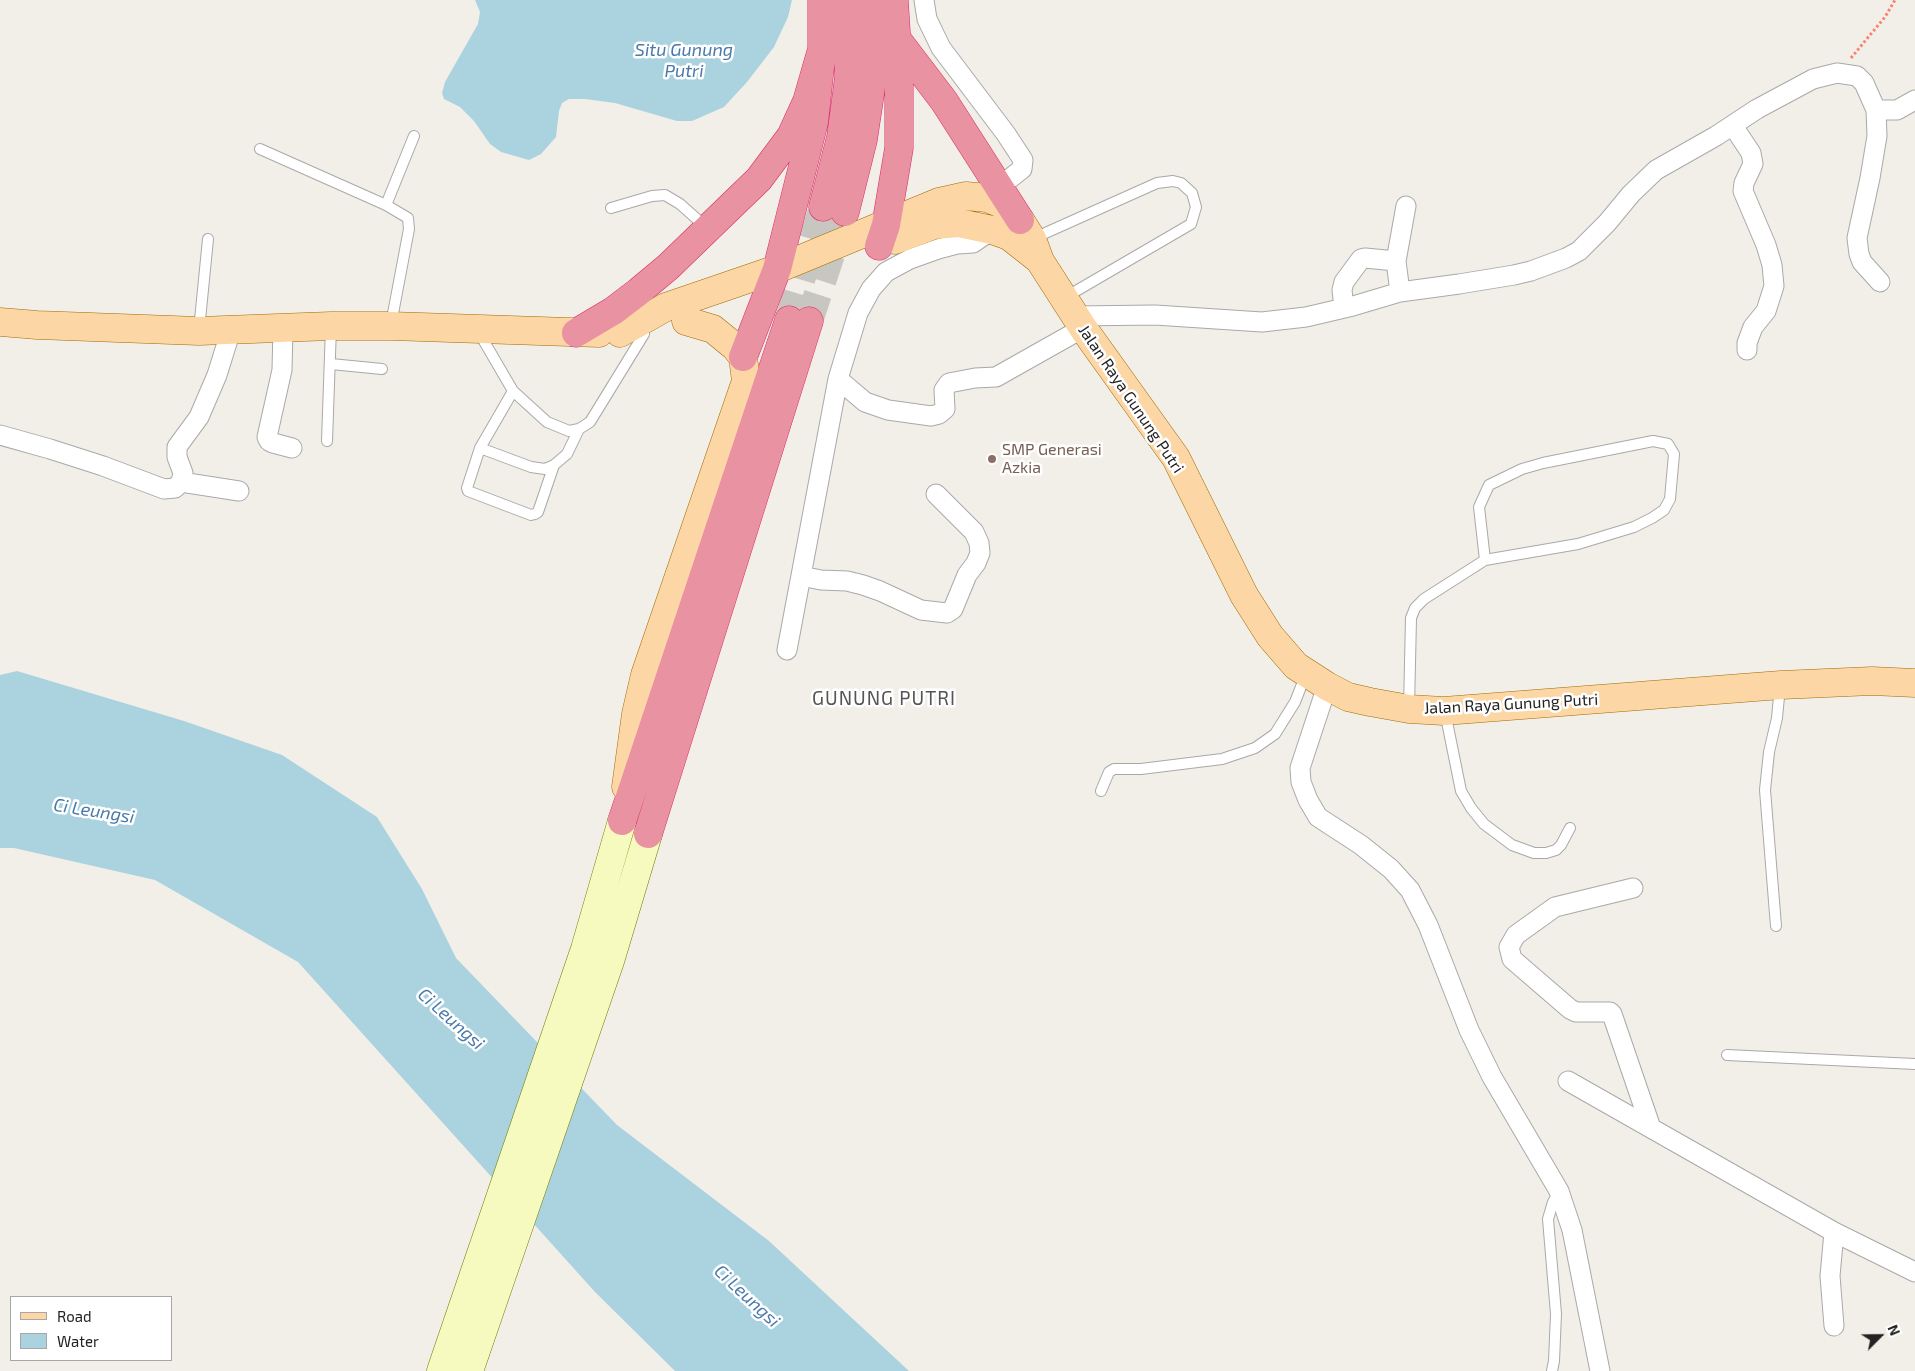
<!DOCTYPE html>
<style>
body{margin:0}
#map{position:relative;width:1915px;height:1371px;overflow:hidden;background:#f2efe9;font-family:"Exo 2",sans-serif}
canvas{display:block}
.legend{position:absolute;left:10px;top:1296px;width:162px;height:65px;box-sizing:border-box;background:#fff;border:1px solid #a7a7a7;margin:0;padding:6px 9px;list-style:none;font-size:15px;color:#222}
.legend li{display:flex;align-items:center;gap:10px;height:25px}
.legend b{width:25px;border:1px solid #a7a7a7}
.north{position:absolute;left:1855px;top:1311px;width:50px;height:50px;-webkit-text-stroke:4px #fff;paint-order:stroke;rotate:67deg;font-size:14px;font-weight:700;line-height:20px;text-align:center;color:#222}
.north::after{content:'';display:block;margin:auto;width:18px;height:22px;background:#222;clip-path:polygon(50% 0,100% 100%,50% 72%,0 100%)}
</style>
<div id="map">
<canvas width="1915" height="1371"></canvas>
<ul class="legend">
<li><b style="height:6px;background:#fcd6a4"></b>Road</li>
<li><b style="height:14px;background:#aad3df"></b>Water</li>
</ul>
<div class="north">N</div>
</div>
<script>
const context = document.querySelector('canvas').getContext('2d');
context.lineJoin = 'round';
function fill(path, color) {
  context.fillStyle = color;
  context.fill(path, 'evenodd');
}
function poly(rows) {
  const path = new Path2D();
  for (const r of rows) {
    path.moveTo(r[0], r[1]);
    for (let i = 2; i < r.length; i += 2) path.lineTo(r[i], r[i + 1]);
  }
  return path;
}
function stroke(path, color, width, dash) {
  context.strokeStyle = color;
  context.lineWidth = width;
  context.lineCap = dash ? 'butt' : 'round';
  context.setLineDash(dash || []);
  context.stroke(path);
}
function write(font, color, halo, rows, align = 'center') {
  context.font = font + ' "Exo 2",sans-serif';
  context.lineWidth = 5;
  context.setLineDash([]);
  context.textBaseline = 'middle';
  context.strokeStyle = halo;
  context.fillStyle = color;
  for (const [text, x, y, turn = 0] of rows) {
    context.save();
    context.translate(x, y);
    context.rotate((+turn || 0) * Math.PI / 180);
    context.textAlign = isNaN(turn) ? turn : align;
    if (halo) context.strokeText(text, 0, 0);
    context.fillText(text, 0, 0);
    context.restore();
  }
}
fill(poly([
 [475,0,792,0,788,17,774,47,747,82,724,107,692,121,677,121,615,103,585,99,569,99,562,103,559,111,556,137,541,154,529,160,501,152,490,144,474,121,460,107,444,99,442,93,445,82,478,24,480,12],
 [17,671,184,721,282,755,377,817,422,889,456,958,617,1125,769,1241,909,1371,675,1371,595,1292,298,962,155,880,14,848,0,848,0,675]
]), '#aad3df');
stroke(poly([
 [789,320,823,207],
 [809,321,845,212]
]), '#c8c6c1', 28, [28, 14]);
const lane = poly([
 [260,149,386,205,408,218,409,229,391,324],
 [386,205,414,136],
 [611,208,652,196,665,195,680,204,707,228],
 [1032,239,1157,183,1173,181,1181,183,1192,193,1196,207,1191,224,1064,298],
 [199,330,208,239],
 [478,331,513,391,547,422,569,431,579,429,590,422,644,334],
 [331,364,382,369],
 [513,391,480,448,467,488,468,491,531,515,535,514,538,512,554,465],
 [327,441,331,327],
 [480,448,531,467,545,469,554,465,567,454,579,429],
 [1409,708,1411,618,1415,608,1424,599,1485,560,1578,544,1634,527,1652,518,1664,510,1670,499,1674,454,1668,444,1653,441,1543,463,1522,469,1489,485,1479,507,1485,560],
 [1445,712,1461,791,1471,808,1484,824,1512,845,1534,853,1546,853,1556,850,1561,845,1570,828],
 [1101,791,1109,772,1114,769,1141,769,1222,759,1255,748,1275,734,1295,702,1306,674],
 [1776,926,1765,790,1769,752,1777,718,1780,686],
 [1727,1055,1915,1064],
 [1552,1371,1554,1361,1556,1314,1548,1219,1553,1202,1559,1192]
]);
const street = poly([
 [924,0,927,19,941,48,1006,134,1023,160,1022,169,999,187],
 [1876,110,1897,110,1915,100],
 [1733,126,1751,153,1753,164,1744,183,1743,191,1766,245,1772,265,1774,286,1766,311,1753,327,1747,343,1747,350],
 [1400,292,1396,261,1406,206],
 [1344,308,1342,290,1344,282,1361,259,1365,258,1396,261],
 [1075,316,1155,315,1262,322,1306,317,1353,306,1400,292,1459,284,1514,275,1531,271,1566,258,1579,251,1607,223,1631,194,1656,170,1716,136,1757,109,1813,79,1837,73,1857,76,1864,83,1876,110,1877,136,1870,178,1857,238,1859,254,1862,262,1880,282],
 [283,329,282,370,267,437,269,441,273,443,292,448],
 [838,379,865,402,888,410,931,416,939,414,945,409,944,390,949,383,975,378,996,377,1083,328],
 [0,435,50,449,103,466,164,489,175,488,181,482,183,473,177,457,177,447,199,417,217,375,231,330],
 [181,482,239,491],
 [801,576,821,580,847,581,863,585,880,591,921,610,947,613,953,609,967,575,976,563,980,553,979,543,974,532,936,494],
 [787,650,838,379,858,313,871,289,886,272,910,259,938,249,957,244,973,243,992,230],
 [1327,686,1300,768,1301,782,1308,800,1318,817,1361,845,1391,869,1410,890,1428,925,1469,1030,1492,1077,1559,1191,1572,1230,1600,1371],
 [1633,888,1555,907,1516,935,1509,947,1512,959,1570,1009,1576,1012,1610,1012,1612,1014,1651,1128],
 [1568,1081,1834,1232,1915,1272],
 [1834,1326,1830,1276,1834,1232]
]);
const secondary = poly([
 [441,1371,585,949,622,821],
 [469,1371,610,961,648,834]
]);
const primary = poly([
 [895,240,934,225,959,223,992,230,1009,236,1037,258],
 [0,322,37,325,199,331,331,326,391,326,599,333],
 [620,333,666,307,777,269,939,202,966,196,987,198,1002,204,1020,220,1032,239,1040,261,1083,328,1176,458,1244,595,1270,636,1296,666,1327,686,1348,697,1370,702,1409,709,1444,711,1781,685,1872,681,1915,683],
 [626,787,636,714,645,675,746,381,743,357,735,347,713,329,686,321]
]);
const highway = poly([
 [896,38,944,101,1020,220],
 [823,207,841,137,849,77,846,0],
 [845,212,863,140,871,87,874,26,872,0],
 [879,246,886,225,899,148,899,79,894,0],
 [576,333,613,311,638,292,668,267,759,179,791,136,807,101,822,49],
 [743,357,777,269,814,122,822,49,822,0],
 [622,821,789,320],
 [648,834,809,321]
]);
stroke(lane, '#a9a9a9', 12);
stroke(street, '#a9a9a9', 21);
stroke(secondary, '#707d05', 29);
stroke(primary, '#a06b00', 29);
stroke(highway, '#dc2a67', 29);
stroke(poly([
 [1851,58,1885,17,1895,0]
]), '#fa8072', 3, [2.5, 2.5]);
stroke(lane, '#fff', 10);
stroke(street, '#fff', 19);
stroke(secondary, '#f7fabf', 28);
stroke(primary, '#fcd6a4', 28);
stroke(highway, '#e892a2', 28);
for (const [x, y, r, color] of [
 [992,459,5,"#8d6e63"]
]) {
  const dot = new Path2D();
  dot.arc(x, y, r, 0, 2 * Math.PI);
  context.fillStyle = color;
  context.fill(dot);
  stroke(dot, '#fff', 2);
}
write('16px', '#222', '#fff', [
 ["Jalan Raya Gunung Putri",1131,399,56],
 ["Jalan Raya Gunung Putri",1511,704,-3]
]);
write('16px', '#785e54', '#fff', [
 ["SMP Generasi",1002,450],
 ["Azkia",1002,468]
], 'left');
write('italic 18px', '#4a7aab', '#fff', [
 ["Situ Gunung",684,50],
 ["Putri",684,71],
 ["Ci Leungsi",94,811,9],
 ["Ci Leungsi",451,1019,42],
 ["Ci Leungsi",747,1296,43]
]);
context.letterSpacing = '1px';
write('19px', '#555', '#fff', [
 ["GUNUNG PUTRI",884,699]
]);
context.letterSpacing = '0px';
</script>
